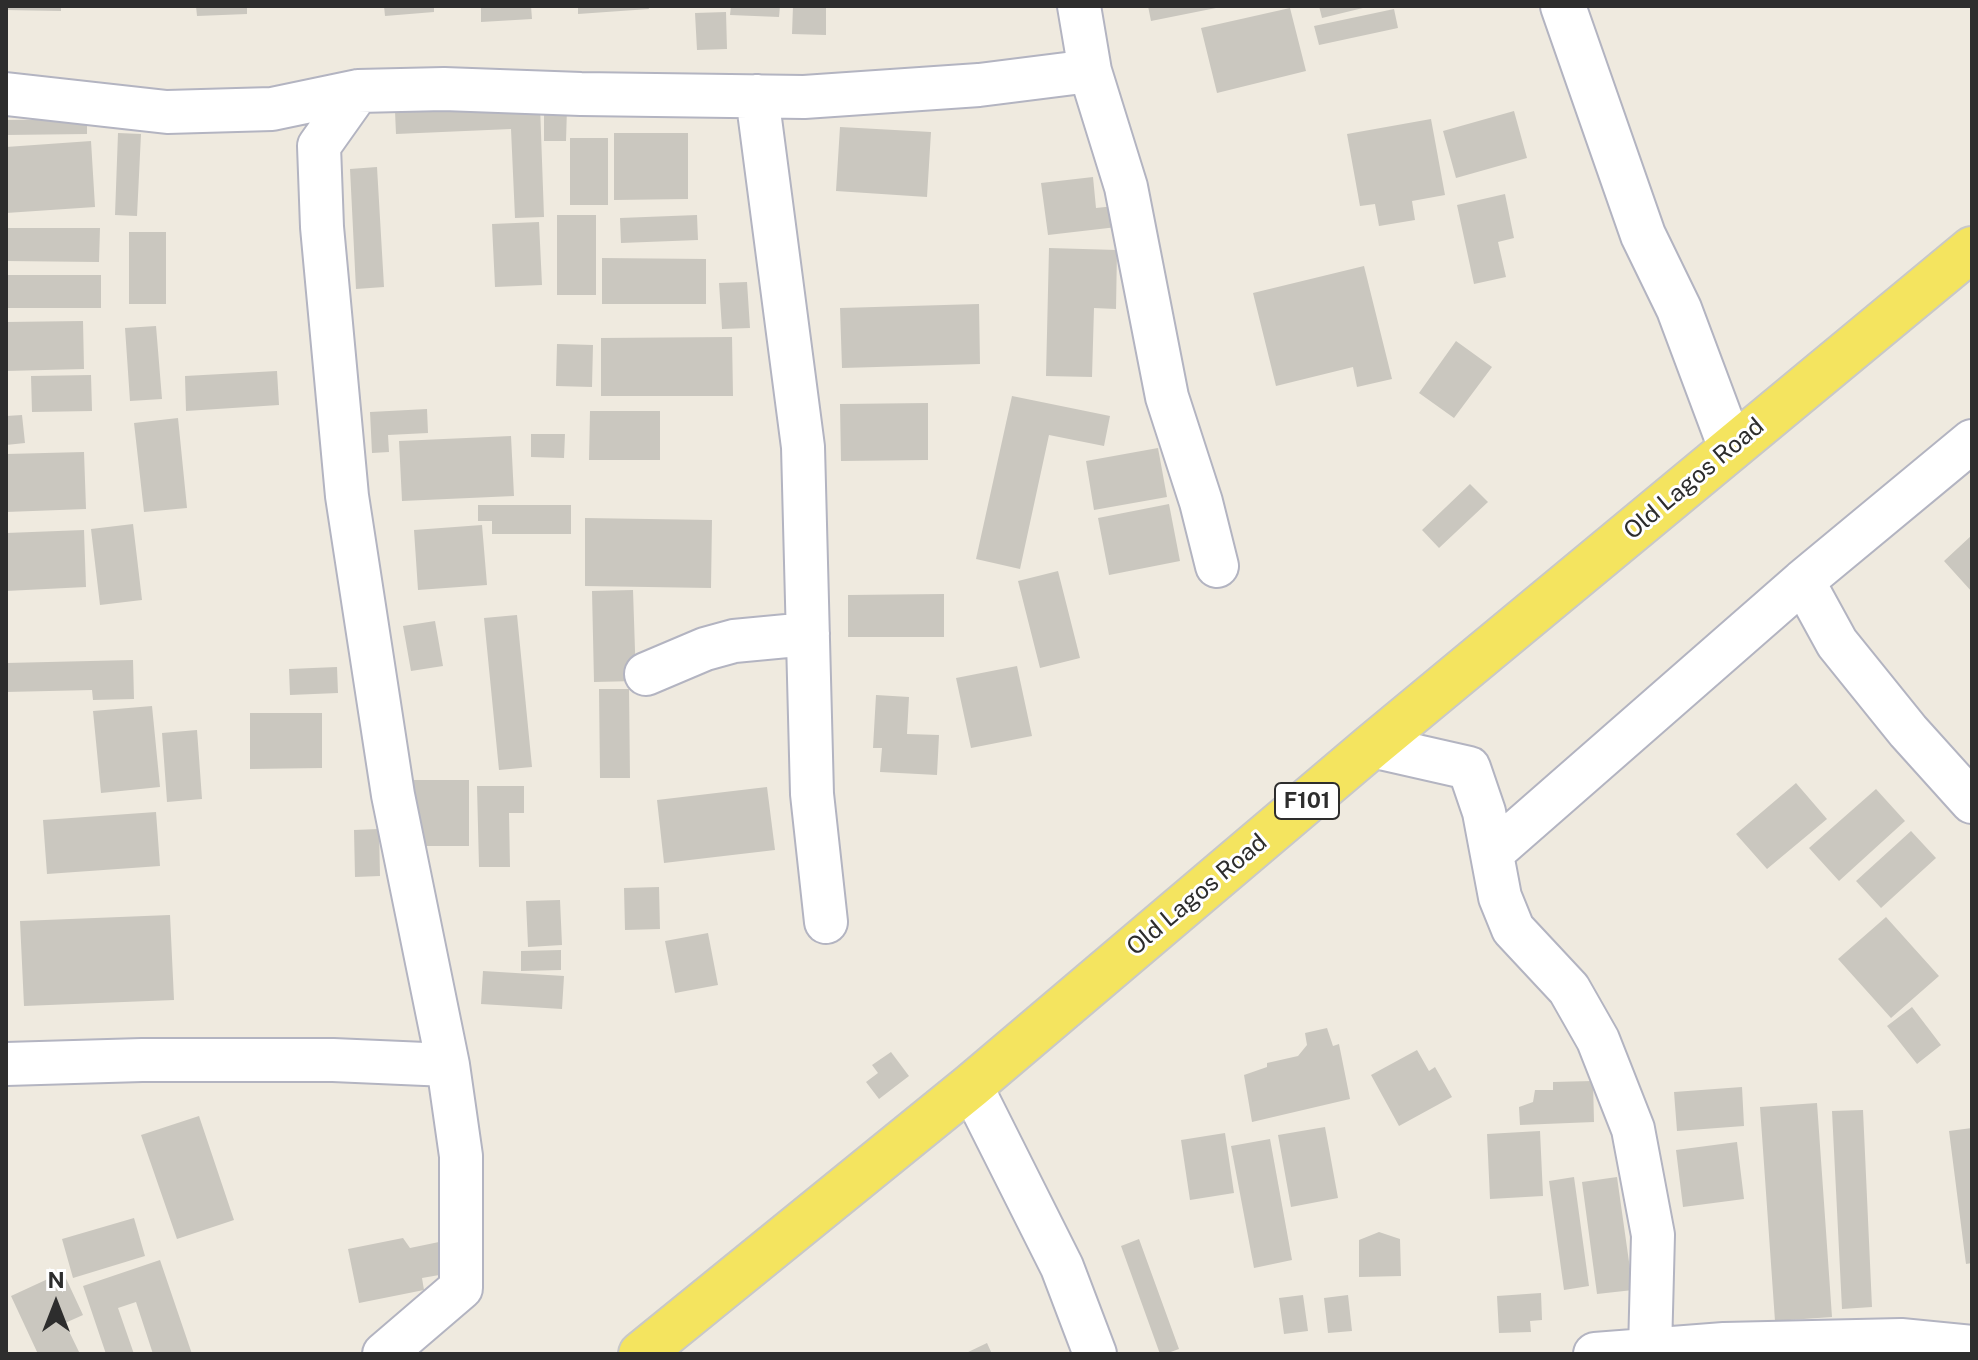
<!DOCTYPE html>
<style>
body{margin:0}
#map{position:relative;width:1978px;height:1360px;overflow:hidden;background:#efeadf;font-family:"Public Sans",sans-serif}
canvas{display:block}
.frame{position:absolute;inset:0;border:8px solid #2d2d2d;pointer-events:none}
.north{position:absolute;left:16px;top:1264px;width:80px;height:80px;-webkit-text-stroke:6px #fff;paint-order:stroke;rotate:0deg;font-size:22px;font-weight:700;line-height:32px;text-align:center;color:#2d2d2d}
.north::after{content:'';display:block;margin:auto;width:28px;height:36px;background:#2d2d2d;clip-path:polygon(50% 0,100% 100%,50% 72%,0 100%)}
</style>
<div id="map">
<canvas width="1978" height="1360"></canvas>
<div class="frame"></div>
<div class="north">N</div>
</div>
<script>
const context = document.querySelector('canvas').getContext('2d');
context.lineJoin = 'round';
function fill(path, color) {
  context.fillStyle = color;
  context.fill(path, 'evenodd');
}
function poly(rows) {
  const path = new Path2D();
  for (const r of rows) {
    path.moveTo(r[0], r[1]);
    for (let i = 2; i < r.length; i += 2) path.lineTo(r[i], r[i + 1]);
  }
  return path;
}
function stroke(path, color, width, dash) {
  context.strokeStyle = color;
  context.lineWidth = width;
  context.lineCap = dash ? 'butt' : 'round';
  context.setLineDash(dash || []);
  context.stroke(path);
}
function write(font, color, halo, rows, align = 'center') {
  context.font = font + ' "Public Sans",sans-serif';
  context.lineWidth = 6;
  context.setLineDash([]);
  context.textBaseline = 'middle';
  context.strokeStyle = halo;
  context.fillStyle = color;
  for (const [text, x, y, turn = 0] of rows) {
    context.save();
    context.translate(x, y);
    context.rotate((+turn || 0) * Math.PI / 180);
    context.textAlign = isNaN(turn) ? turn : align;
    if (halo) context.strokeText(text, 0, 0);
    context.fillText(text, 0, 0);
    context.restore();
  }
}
fill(poly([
 [6,6,61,6,61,11,6,10],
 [196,6,247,6,247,14,197,16],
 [384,6,434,6,434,12,385,16],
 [481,6,531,6,532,19,481,22],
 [578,6,648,6,649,9,578,14],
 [731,6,780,6,779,17,730,15],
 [793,6,826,6,826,35,792,34],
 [1148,6,1221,6,1221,7,1151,21],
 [1319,6,1366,6,1367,7,1322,18],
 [1290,8,1306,71,1217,93,1201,28],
 [1394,9,1398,28,1319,45,1314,26],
 [726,12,727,49,697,50,695,13],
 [540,105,544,217,515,218,511,129,396,134,395,111],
 [544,108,567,108,566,141,544,141],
 [1514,111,1527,158,1456,178,1443,131],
 [87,119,87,134,6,135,6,120],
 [1431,119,1445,195,1412,201,1415,220,1379,226,1375,204,1360,206,1347,134],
 [840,127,931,132,927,197,836,191],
 [118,133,141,134,137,216,115,215],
 [614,133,688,133,688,199,614,200],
 [570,138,608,138,608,205,570,205],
 [91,141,95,207,6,213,6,147],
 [377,167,384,287,356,289,350,169],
 [1093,177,1096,208,1115,206,1117,227,1048,235,1041,183],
 [1505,194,1514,238,1498,242,1506,277,1474,284,1457,205],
 [557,215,596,215,596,295,557,295],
 [697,215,698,240,621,243,620,218],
 [539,222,542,285,495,287,492,224],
 [6,228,100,228,99,262,6,261],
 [129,232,166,232,166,304,129,304],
 [1049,248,1117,250,1116,309,1094,308,1092,377,1046,376],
 [602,258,706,259,706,304,602,304],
 [1364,266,1392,379,1357,387,1353,367,1276,386,1253,293],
 [6,275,101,275,101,308,6,308],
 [747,282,750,328,722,329,719,283],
 [979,304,980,364,842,368,840,308],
 [83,321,84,369,6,371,6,322],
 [156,326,162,399,130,401,125,328],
 [732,337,733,396,601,396,601,338],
 [1456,341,1492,367,1454,418,1419,393],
 [557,344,593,345,592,387,556,386],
 [277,371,279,405,186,411,185,376],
 [91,375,92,411,32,412,31,376],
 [1012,396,1110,416,1104,446,1049,435,1020,569,976,559],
 [928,403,928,460,841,461,840,404],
 [427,409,428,433,388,435,389,452,372,453,370,412],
 [590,411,660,411,660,460,589,460],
 [22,415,25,443,6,445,6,416],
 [178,418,187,508,144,512,134,423],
 [531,434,565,434,564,458,531,457],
 [511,436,514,496,402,501,399,441],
 [1158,448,1167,497,1094,510,1086,461],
 [84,452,86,509,6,512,6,454],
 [1470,484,1488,502,1439,548,1422,530],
 [1169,504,1180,561,1109,575,1098,518],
 [478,505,571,505,571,534,492,534,492,521,478,521],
 [585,518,712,520,711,588,585,586],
 [133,524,142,600,100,605,91,529],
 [482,525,487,585,418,590,414,530],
 [84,530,86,587,6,591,6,533],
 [1972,535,1972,592,1944,561],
 [1058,571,1080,658,1040,668,1018,581],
 [633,590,636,681,594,682,592,591],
 [944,594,944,637,848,637,848,595],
 [517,615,532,767,499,770,484,618],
 [435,621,443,666,411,671,403,626],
 [133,660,134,699,93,700,92,690,6,692,6,663],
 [1017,666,1032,736,971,748,956,678],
 [337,667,338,693,290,695,289,669],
 [599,689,629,689,630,778,600,778],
 [876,695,909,697,907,734,939,735,937,775,880,772,882,748,873,748],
 [152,706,160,787,101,793,93,711],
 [250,713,322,713,322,768,250,769],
 [197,730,202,799,167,802,162,733],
 [414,780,469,780,469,846,414,846],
 [1796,783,1827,819,1767,869,1736,834],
 [477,786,524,786,524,813,509,813,510,867,479,867],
 [767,787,775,850,664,863,657,800],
 [1876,789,1905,821,1839,881,1809,848],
 [156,812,160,866,47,874,43,820],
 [379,829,380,876,355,877,354,830],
 [1911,831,1936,858,1881,908,1856,881],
 [659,887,660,929,625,930,624,888],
 [560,900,562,945,528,947,526,901],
 [170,915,174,1000,24,1006,20,921],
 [1886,917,1939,976,1891,1018,1838,959],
 [708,933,718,985,675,993,665,941],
 [561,950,561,970,521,971,521,951],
 [483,971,564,976,562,1009,481,1004],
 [1912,1007,1941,1045,1917,1064,1887,1026],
 [1327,1028,1333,1046,1339,1044,1350,1099,1252,1122,1244,1075,1267,1067,1267,1063,1298,1056,1307,1045,1305,1033],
 [1417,1050,1429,1071,1435,1067,1452,1097,1399,1126,1371,1075],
 [891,1052,909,1076,879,1099,866,1082,878,1073,872,1065],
 [1593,1081,1594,1122,1520,1125,1519,1107,1533,1102,1535,1090,1553,1090,1553,1082],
 [1742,1087,1744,1126,1677,1131,1674,1092],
 [1817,1103,1832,1317,1775,1321,1760,1107],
 [1863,1110,1872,1307,1842,1309,1832,1111],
 [199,1116,234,1220,177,1239,141,1135],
 [1325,1127,1338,1198,1291,1207,1278,1135],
 [1972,1128,1972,1263,1966,1264,1949,1131],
 [1540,1131,1543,1196,1490,1199,1487,1134],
 [1225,1133,1234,1193,1190,1200,1181,1140],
 [1270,1139,1292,1260,1254,1268,1231,1146],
 [1737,1142,1744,1199,1683,1207,1676,1150],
 [1574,1177,1589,1286,1564,1290,1549,1181],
 [1617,1177,1633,1290,1597,1294,1582,1182],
 [134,1218,145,1256,73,1278,62,1239],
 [1379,1232,1400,1239,1401,1276,1359,1277,1359,1240],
 [403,1238,410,1248,439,1242,445,1274,422,1278,424,1290,359,1303,348,1249],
 [1139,1239,1179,1349,1165,1354,1160,1354,1121,1246],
 [160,1260,192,1354,153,1354,136,1302,118,1308,134,1354,106,1354,83,1286],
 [63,1272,83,1315,65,1323,80,1354,38,1354,11,1296],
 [1541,1293,1542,1320,1530,1321,1531,1332,1499,1333,1497,1296],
 [1303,1295,1308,1331,1284,1334,1279,1298],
 [1348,1295,1352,1331,1328,1333,1324,1298],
 [987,1343,992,1354,964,1354]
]), '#cac7bf');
const minor = poly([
 [1079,6,1090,71,1126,187,1167,397,1201,502,1217,566],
 [358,91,319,146,322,227,347,496,393,795,448,1065,461,1156,461,1288,384,1354],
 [6,94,167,112,272,109,358,91,444,89,581,94,804,97,979,85,1090,71],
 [757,96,803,447,812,794,826,922],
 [1803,581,1837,643,1908,731,1972,802],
 [646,674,705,649,734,641,808,634],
 [1372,746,1469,768,1484,812,1500,897,1513,929,1569,989,1598,1040,1633,1129,1653,1235,1650,1350],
 [1492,853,1803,581,1972,441],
 [6,1064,142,1060,333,1060,448,1065],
 [971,1086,1062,1267,1095,1354],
 [1595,1354,1724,1344,1901,1340,1972,1347]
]);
const tertiary = poly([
 [1563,6,1643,235,1679,309,1731,448]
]);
const primary = poly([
 [641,1354,971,1086,1372,746,1972,249]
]);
stroke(minor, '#b3b4c1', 46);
stroke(tertiary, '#b3b4c1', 48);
stroke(primary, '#c8c8c8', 48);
stroke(minor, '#fff', 42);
stroke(tertiary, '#fff', 44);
stroke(primary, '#f4e45f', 44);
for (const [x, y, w] of [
 [1307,801,64]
]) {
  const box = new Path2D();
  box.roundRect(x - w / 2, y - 18, w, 36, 6);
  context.fillStyle = '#fff';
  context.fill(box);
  stroke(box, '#2d2d2d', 2);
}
write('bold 22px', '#2d2d2d', null, [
 ["F101",1307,801]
]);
write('24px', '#2d2d2d', '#fff', [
 ["Old Lagos Road",1694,479,-40],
 ["Old Lagos Road",1197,895,-40]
]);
</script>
